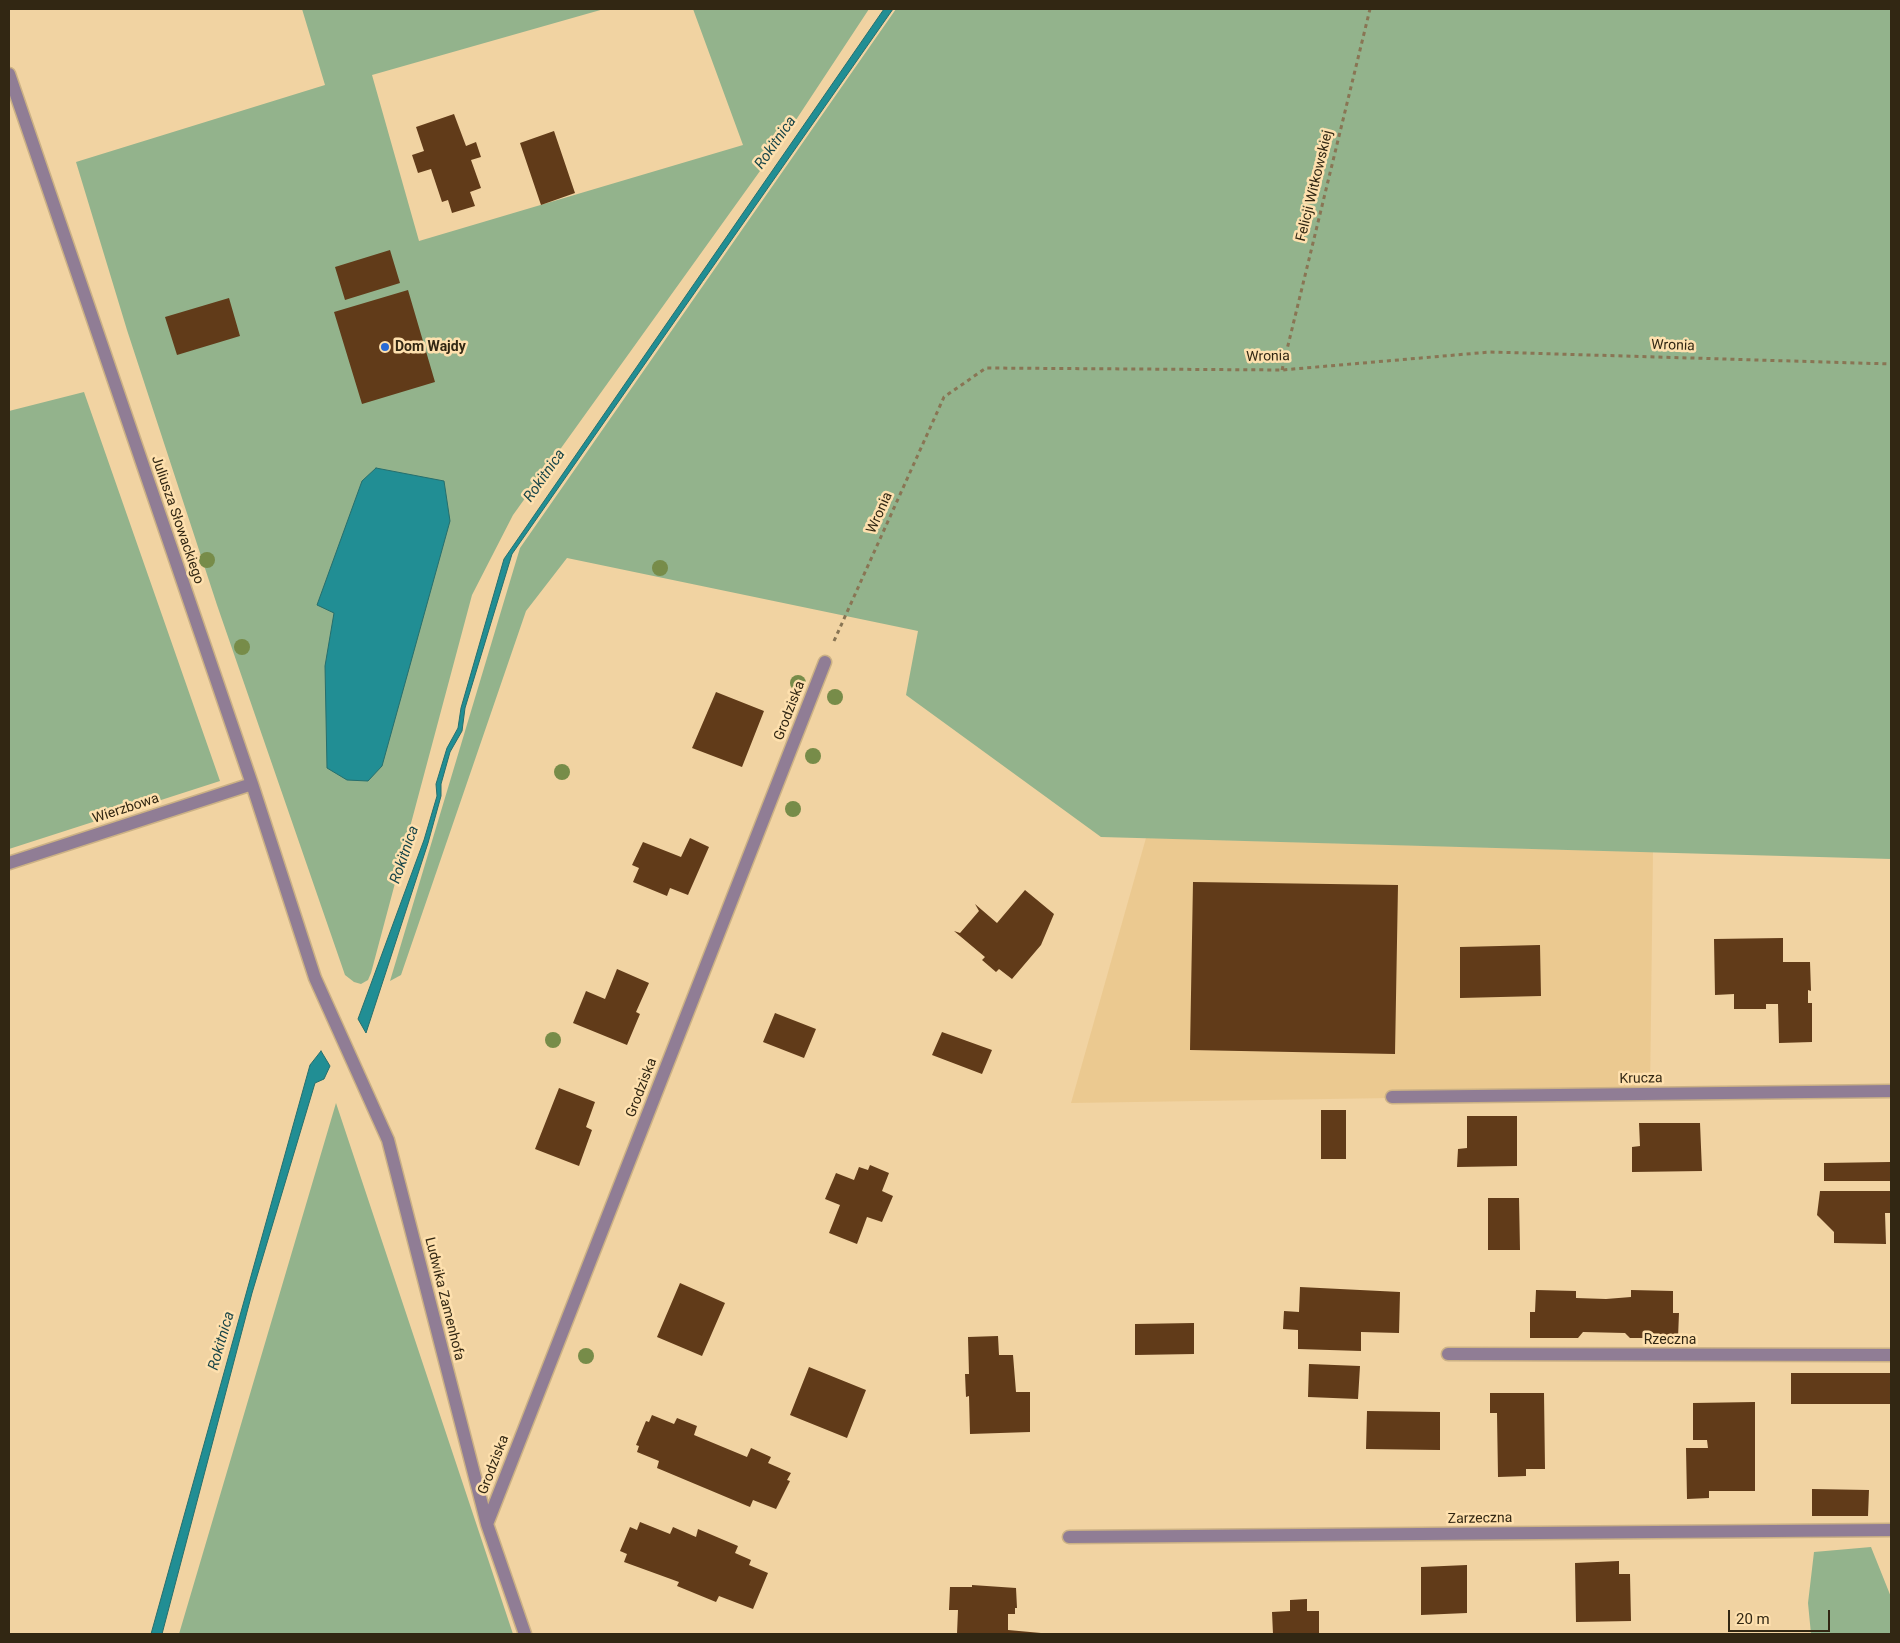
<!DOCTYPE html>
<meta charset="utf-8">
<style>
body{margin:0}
#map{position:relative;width:1900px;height:1643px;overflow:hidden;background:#f1d3a2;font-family:Roboto,sans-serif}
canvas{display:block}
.frame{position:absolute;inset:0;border:10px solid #322713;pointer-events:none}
.scale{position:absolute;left:1728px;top:1610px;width:102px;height:22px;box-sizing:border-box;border:2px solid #322713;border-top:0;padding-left:6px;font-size:15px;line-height:18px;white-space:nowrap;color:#322713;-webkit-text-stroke:4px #fee0ae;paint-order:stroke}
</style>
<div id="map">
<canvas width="1900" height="1643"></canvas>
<div class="frame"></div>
<div class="scale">20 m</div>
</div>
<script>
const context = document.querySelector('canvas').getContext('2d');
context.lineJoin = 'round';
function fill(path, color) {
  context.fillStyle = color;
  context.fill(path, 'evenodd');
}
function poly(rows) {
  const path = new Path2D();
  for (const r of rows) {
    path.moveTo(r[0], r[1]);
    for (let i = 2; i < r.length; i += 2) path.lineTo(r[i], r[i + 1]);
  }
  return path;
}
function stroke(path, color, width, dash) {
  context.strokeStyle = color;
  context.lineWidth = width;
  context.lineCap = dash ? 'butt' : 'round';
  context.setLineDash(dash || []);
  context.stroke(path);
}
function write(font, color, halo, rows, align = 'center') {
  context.font = font + ' Roboto,sans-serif';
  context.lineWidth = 5;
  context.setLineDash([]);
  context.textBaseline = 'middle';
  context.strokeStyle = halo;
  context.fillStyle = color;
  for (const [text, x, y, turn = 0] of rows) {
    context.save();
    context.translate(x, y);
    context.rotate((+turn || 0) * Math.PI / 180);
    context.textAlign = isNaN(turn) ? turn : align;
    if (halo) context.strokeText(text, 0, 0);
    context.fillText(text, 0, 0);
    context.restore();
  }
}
fill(poly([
 [1146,838,1653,852,1650,1094,1071,1103]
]), '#ebc990');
fill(poly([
 [302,9,604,9,372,75,419,241,743,145,693,9,869,9,788,132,513,515,472,595,371,973,368,980,361,984,354,982,345,975,217,605,127,330,76,162,325,85],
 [896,9,1891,9,1891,859,1101,837,906,695,918,631,567,558,526,611,401,975,390,981,520,548],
 [84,392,220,781,9,849,9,411],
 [336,1103,513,1634,179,1634],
 [1871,1547,1891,1597,1891,1634,1811,1634,1808,1603,1814,1552]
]), '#93b38c');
const water = poly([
 [884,9,893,9,512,554,465,708,462,731,450,752,441,784,441,796,428,843,366,1033,358,1019,424,840,437,796,436,784,447,748,458,728,461,708,504,559,884,9],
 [376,468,444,481,450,521,382,766,368,781,347,780,327,768,325,666,334,613,317,605,362,481,376,468],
 [321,1051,330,1066,324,1079,315,1083,252,1293,162,1634,151,1634,310,1065,321,1051]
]);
fill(water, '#218e94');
stroke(water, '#266f6d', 1);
fill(poly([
 [454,114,466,146,476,142,481,157,471,160,481,188,470,192,475,206,452,213,448,200,442,202,431,169,418,173,412,155,424,151,416,127],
 [554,131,575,193,541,205,520,143],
 [390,250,400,283,345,300,335,267],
 [408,290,435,382,362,404,334,312],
 [229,298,240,336,177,355,165,317],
 [716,692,764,711,742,767,692,748],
 [690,838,709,847,688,895,670,888,667,896,633,882,639,868,632,865,643,842,681,857],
 [1193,882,1398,885,1395,1054,1190,1050],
 [1025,890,1054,914,1041,945,1012,979,999,969,996,972,982,960,985,957,954,931,960,933,979,911,975,904,997,923],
 [1783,938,1783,962,1810,962,1811,991,1808,990,1808,1003,1812,1003,1812,1042,1779,1043,1778,1004,1766,1004,1766,1009,1734,1009,1734,994,1715,995,1714,939],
 [1540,945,1541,996,1460,998,1460,947],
 [617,969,649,983,636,1012,640,1014,627,1045,573,1023,586,991,605,999],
 [775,1013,816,1029,804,1058,763,1042],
 [942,1032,992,1050,982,1074,932,1055],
 [559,1088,595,1102,586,1127,592,1130,579,1166,535,1149],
 [1321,1110,1346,1110,1346,1159,1321,1159],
 [1467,1116,1517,1116,1517,1166,1457,1167,1458,1149,1467,1148],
 [1639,1123,1700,1123,1702,1171,1632,1172,1632,1147,1640,1146],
 [1890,1162,1890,1181,1824,1181,1824,1163],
 [870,1165,889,1173,882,1191,893,1196,882,1222,867,1217,857,1244,829,1233,840,1205,825,1199,836,1173,854,1180,859,1167,868,1170],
 [1820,1191,1891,1191,1891,1213,1885,1213,1886,1244,1834,1243,1834,1232,1817,1215],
 [1488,1198,1519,1198,1520,1250,1488,1250],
 [680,1283,725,1303,702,1356,657,1337],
 [1300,1287,1400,1292,1399,1333,1361,1332,1361,1351,1298,1349,1298,1330,1283,1329,1284,1311,1299,1312],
 [1536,1290,1576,1291,1576,1298,1606,1299,1631,1297,1631,1290,1673,1291,1673,1313,1679,1313,1678,1338,1630,1338,1625,1333,1583,1332,1578,1338,1530,1338,1530,1312,1535,1312],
 [1194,1323,1194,1354,1135,1355,1135,1324],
 [998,1336,999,1355,1013,1355,1016,1392,1030,1392,1030,1432,970,1434,969,1396,966,1397,965,1374,969,1374,968,1337],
 [1309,1364,1360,1366,1358,1399,1308,1397],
 [809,1367,866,1390,847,1438,790,1415],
 [1791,1373,1891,1373,1891,1404,1791,1404],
 [1490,1393,1544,1393,1545,1469,1526,1469,1526,1476,1498,1477,1497,1413,1490,1413],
 [1755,1402,1755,1491,1709,1491,1709,1498,1687,1499,1686,1448,1708,1448,1707,1440,1693,1440,1693,1403],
 [1367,1411,1440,1412,1440,1450,1366,1449],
 [652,1415,674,1424,677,1418,697,1426,694,1435,747,1457,751,1448,771,1457,768,1463,791,1473,787,1480,790,1481,776,1509,753,1500,750,1507,657,1468,659,1461,637,1452,639,1446,636,1445,646,1421,649,1422],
 [1812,1489,1869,1490,1868,1516,1812,1516],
 [640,1522,670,1534,673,1527,696,1537,698,1529,738,1546,735,1553,751,1560,749,1565,768,1573,753,1609,719,1596,716,1602,677,1586,679,1582,624,1562,627,1554,620,1551,630,1527,637,1530],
 [1619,1561,1619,1574,1630,1574,1631,1621,1576,1622,1575,1563],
 [1467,1565,1467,1613,1421,1615,1421,1567],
 [972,1585,1016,1588,1017,1608,1015,1608,1015,1614,1008,1614,1008,1630,1052,1634,957,1634,958,1610,949,1610,950,1587,972,1587],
 [1307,1599,1307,1611,1319,1611,1319,1634,1273,1634,1272,1612,1290,1611,1290,1600]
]), '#613b19');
const minor = poly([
 [9,74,252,784,315,978,388,1140,487,1524,525,1634],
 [9,863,252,784],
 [1392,1097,1891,1091],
 [1448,1354,1891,1355],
 [487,1524,825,662],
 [1069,1537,1891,1530]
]);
stroke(minor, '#cbb185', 15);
stroke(poly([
 [1282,370,1370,9],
 [834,641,944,397,986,368,1282,370,1490,352,1891,364]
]), '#897554', 3, [4, 4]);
stroke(minor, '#907d95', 12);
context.fillStyle = '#778c49';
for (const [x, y] of [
 [207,560],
 [660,568],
 [242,647],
 [798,683],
 [835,697],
 [813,756],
 [562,772],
 [793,809],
 [553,1040],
 [586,1356]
]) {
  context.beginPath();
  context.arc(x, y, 8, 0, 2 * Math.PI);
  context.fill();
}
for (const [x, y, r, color] of [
 [385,347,5,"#286ad6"]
]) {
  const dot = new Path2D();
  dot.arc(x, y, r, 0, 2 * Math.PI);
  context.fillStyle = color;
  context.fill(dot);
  stroke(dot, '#fee0ae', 2);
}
write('14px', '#322713', '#fee0ae', [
 ["Felicji Witkowskiej",1315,186,-76],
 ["Wronia",1673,346,2],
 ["Wronia",1268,357,-1],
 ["Wronia",880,513,-66],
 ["Juliusza Słowackiego",177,520,71],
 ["Grodziska",790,711,-69],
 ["Wierzbowa",126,809,-18],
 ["Krucza",1641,1079,-1],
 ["Grodziska",642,1088,-69],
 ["Ludwika Zamenhofa",444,1299,76],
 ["Rzeczna",1670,1340],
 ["Grodziska",494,1465,-69],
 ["Zarzeczna",1480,1519,-1]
]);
write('bold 14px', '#322713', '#fee0ae', [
 ["Dom Wajdy",395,347]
], 'left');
write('italic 15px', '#194649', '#fee0ae', [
 ["Rokitnica",776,143,-55],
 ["Rokitnica",545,476,-55],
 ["Rokitnica",405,855,-71],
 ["Rokitnica",222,1341,-74]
]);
</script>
